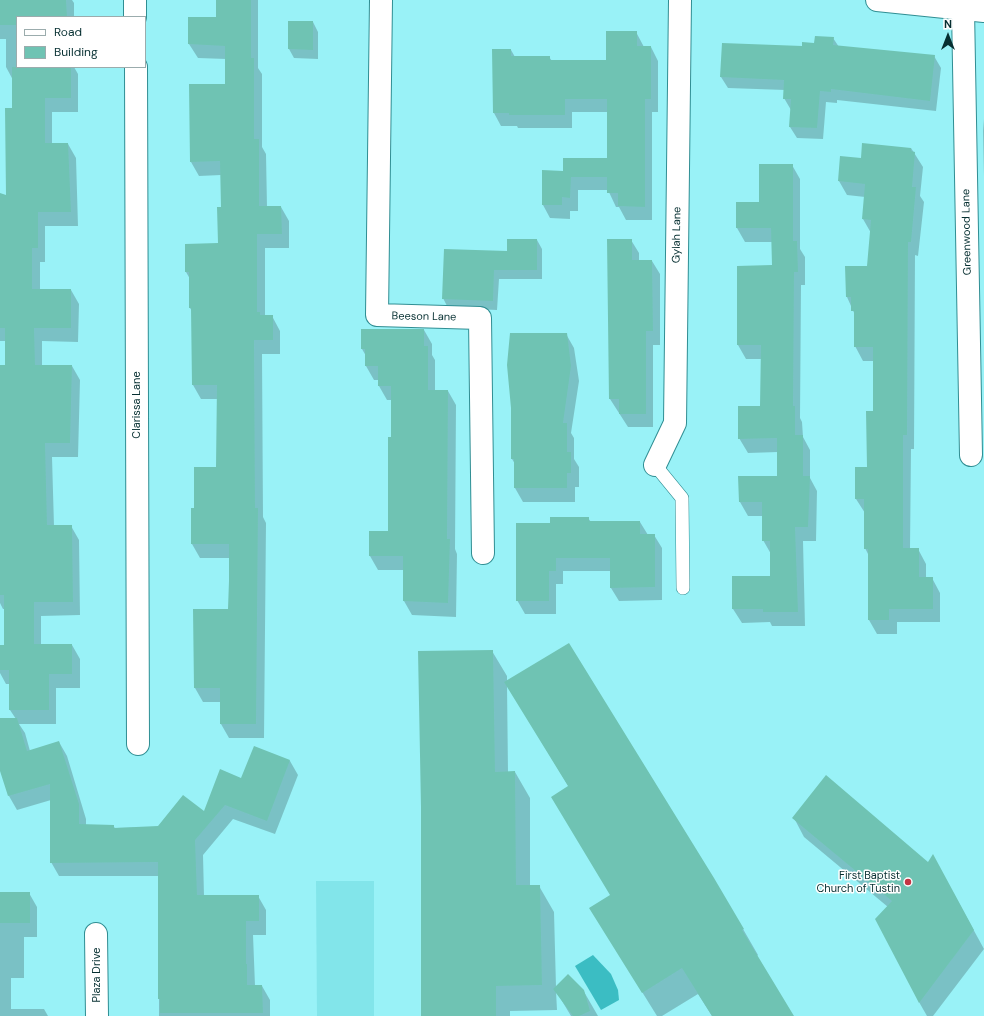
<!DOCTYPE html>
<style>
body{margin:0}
#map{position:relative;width:984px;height:1016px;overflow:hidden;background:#99f2f7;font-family:"DM Sans",sans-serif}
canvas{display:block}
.legend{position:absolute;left:16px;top:16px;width:130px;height:52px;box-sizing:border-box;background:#fff;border:1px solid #9bacad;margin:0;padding:5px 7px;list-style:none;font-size:12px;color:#062f31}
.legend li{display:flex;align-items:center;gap:8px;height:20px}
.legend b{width:20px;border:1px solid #9bacad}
.north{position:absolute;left:928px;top:16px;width:40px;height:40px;-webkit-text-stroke:3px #fff;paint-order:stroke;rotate:0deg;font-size:11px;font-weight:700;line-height:16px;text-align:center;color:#062f31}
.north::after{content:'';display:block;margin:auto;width:14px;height:18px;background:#062f31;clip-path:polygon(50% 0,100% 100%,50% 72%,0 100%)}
</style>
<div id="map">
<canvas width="984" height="1016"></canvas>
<ul class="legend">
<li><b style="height:5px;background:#fff"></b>Road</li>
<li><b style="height:11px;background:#6fc3b3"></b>Building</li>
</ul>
<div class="north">N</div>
</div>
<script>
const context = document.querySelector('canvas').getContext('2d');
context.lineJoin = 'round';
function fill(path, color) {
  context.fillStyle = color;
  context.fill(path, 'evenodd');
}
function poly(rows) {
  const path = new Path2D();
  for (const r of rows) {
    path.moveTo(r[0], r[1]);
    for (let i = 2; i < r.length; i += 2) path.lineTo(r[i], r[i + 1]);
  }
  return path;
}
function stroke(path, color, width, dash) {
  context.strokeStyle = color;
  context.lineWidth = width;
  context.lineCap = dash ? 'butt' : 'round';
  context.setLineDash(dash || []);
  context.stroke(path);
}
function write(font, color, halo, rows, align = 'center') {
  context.font = font + ' "DM Sans",sans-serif';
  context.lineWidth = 3;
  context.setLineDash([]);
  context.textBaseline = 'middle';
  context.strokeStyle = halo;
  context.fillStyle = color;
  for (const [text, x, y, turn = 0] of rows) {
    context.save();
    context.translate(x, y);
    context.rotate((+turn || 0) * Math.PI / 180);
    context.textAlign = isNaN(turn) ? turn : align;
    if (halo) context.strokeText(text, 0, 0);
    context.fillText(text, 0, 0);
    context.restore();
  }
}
fill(poly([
 [316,881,374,881,374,1016,317,1016]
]), '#82e5ea');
fill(poly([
 [593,955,611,974,618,990,619,1000,601,1010,575,966]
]), '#3bbdc3');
fill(poly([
 [0,0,72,0,74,3,74,17,17,17,17,67,74,67,78,74,78,112,52,112,52,144,68,144,76,158,78,226,45,226,45,262,40,262,40,290,71,290,79,304,78,342,42,341,42,366,72,366,80,380,78,457,52,457,54,526,71,526,79,540,80,615,41,616,41,645,72,645,80,659,80,688,56,688,56,724,19,724,25,733,30,751,59,742,67,756,86,819,86,825,113,826,115,828,158,827,204,813,242,779,255,747,290,761,298,775,275,834,233,819,203,855,204,896,258,896,266,910,266,935,253,935,255,986,262,986,270,1000,270,1016,159,1016,159,876,59,876,51,862,51,800,17,810,9,796,0,767,0,719,16,719,10,710,10,684,6,684,0,673,0,646,5,646,5,609,3,609,0,603,0,366,6,366,6,341,0,341,0,194,7,197,13,109,13,80,6,67,6,39,0,39],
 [217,0,258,0,258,68,262,74,262,147,266,154,267,207,281,207,289,221,289,248,265,248,265,316,272,316,280,331,280,354,262,354,263,517,266,523,264,738,229,738,221,724,221,702,203,702,195,688,229,610,229,558,200,558,192,544,192,509,195,509,217,468,218,399,201,399,193,385,192,311,190,308,190,279,186,272,219,244,222,208,221,175,199,176,191,162,226,85,226,59,198,58,189,44,217,18],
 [289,22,313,22,318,32,318,59,294,58,289,49],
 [636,32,644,47,651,47,658,61,658,112,652,112,652,220,626,220,619,207,616,207,608,190,578,190,578,211,570,211,570,219,550,218,543,205,564,172,608,159,607,112,572,112,572,128,518,128,517,126,501,126,494,113,511,50,515,57,549,57,552,61,607,61],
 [833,38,839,47,934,56,941,68,936,111,837,100,837,103,826,102,823,139,797,138,790,127,791,110,784,98,785,90,728,88,721,77],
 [984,119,984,177,983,131],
 [911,148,923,167,920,196,924,202,918,256,915,255,914,449,911,449,910,549,918,549,926,564,926,578,932,578,940,593,940,622,897,622,897,634,877,634,869,620,869,556,865,548,865,513,856,499,868,468,874,412,874,361,863,361,855,346,855,315,847,297,846,267,868,267,871,233,863,219,865,197,847,195,839,181,862,159],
 [792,165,800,179,800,249,805,257,805,285,801,285,800,418,802,422,803,437,810,450,810,478,817,491,816,541,803,541,805,626,772,626,770,622,742,623,733,609,771,577,771,554,763,540,763,516,748,516,740,502,778,477,778,452,748,453,739,438,761,407,762,359,746,359,738,345,773,266,773,242,745,242,737,228],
 [537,240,542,249,542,279,499,279,497,310,448,308,443,298,508,252],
 [608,240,631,240,639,253,639,261,652,261,660,274,660,345,653,345,653,427,628,427,610,399],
 [362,330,424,330,432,344,432,355,435,360,435,391,448,391,456,405,455,549,457,554,456,617,412,615,404,601,404,570,378,570,370,556,370,532,389,532,392,400,387,400,379,386,379,380,374,380,366,366,366,356,362,349],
 [566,334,574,348,579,381,571,433,574,438,574,459,579,467,579,487,575,487,575,502,523,502,515,488,515,464,512,459],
 [588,518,591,522,640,522,648,535,654,535,662,548,662,600,619,601,611,588,611,571,563,571,563,584,556,584,556,614,525,614,517,600,551,524],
 [492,651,507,676,507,682,743,929,758,955,757,956,793,1016,712,1016,698,994,662,1016,657,1016,590,908,611,896,569,787,507,685,508,772,515,772,530,798,530,886,539,886,554,912,556,987,583,990,598,1016,571,1016,556,991,557,1010,510,1011,510,1016,423,1016,421,888,423,888],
 [794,818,928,864,943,874,984,949,933,1016,927,1016,919,1002,888,907,804,837],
 [29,893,37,907,37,937,24,937,24,978,11,978,11,1009,44,1009,48,1016,0,1016,0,894]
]), '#0003');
fill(poly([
 [0,0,66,0,67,17,17,17,17,25,0,25],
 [216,0,251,0,251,58,254,58,254,139,259,139,259,206,281,206,282,234,257,234,257,312,260,312,260,315,273,315,273,340,254,340,255,508,258,508,256,724,220,724,220,688,194,688,193,609,228,609,229,581,229,544,191,544,191,508,194,508,194,467,216,467,217,385,192,385,191,308,189,308,189,272,185,272,185,244,218,243,217,207,221,207,220,161,190,162,189,84,225,84,225,46,188,44,188,17,216,17],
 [288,21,313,21,313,50,288,49],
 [606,31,637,31,637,46,651,46,651,99,645,99,645,207,618,206,618,193,607,193,607,177,571,177,570,198,562,197,562,205,542,205,542,170,563,171,563,158,607,158,607,99,565,99,565,115,509,115,509,113,493,113,492,49,511,49,511,56,550,56,550,60,606,60],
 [815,36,834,37,833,45,935,55,930,101,831,89,831,92,820,91,817,128,789,127,791,99,783,99,784,80,720,77,722,43,802,46,802,42,814,43],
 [12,67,71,67,71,98,45,98,45,143,68,143,71,212,38,212,38,248,32,248,32,289,71,289,71,328,34,328,35,365,72,365,70,443,45,443,47,525,72,525,73,602,34,602,34,644,72,644,72,674,49,674,49,710,9,710,9,670,0,670,0,645,4,645,4,595,0,595,0,365,5,365,5,328,0,328,0,193,6,195,5,108,12,108],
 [862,143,911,148,911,151,915,152,912,187,916,187,911,242,908,242,907,435,903,435,903,548,919,548,919,577,933,577,933,609,889,609,889,620,868,620,868,549,864,549,864,499,855,499,855,467,867,467,866,411,873,411,873,347,854,347,854,311,851,311,851,297,846,297,845,266,867,266,871,220,862,219,865,184,838,181,840,156,861,158],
 [759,164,793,164,793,241,797,241,798,272,794,272,793,406,795,406,795,435,803,435,803,476,810,476,808,527,795,527,798,612,763,612,763,609,732,609,732,576,770,576,770,541,762,541,762,502,739,502,738,476,777,476,777,438,738,439,738,406,760,406,761,345,737,345,737,266,772,265,771,228,736,228,736,202,759,202],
 [507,239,537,239,537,270,494,270,493,301,442,299,444,249,507,251],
 [607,239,632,239,632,260,652,260,653,331,646,331,646,414,619,414,619,399,609,399],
 [361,329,424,329,424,346,428,346,428,390,448,390,447,539,450,539,448,603,403,601,403,556,369,556,369,531,388,531,388,437,391,437,391,386,378,386,378,366,365,366,365,349,361,349],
 [510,333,567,333,571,366,563,423,567,423,567,452,571,452,571,473,567,473,567,488,514,488,514,459,511,459,511,408,507,365],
 [550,517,589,517,589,521,640,521,640,534,655,534,655,587,610,588,610,558,556,558,556,571,549,571,549,601,516,601,516,523,550,523],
 [569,643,714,878,744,929,742,930,794,1016,712,1016,682,968,642,993,589,908,610,895,551,797,568,786,504,682],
 [493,650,495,772,515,771,516,885,540,885,542,985,496,986,496,1016,421,1016,421,807,418,651],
 [0,718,17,718,27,751,59,741,79,804,79,824,114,825,114,828,158,826,183,795,204,811,220,769,241,778,254,746,290,760,267,821,225,805,195,840,197,895,259,895,259,921,246,921,246,964,247,964,247,985,262,985,263,1013,160,1013,160,999,158,999,158,862,50,863,50,784,8,796,0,771],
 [826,775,928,862,933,854,974,930,919,1003,875,919,892,901,792,818],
 [0,892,30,892,30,923,0,923],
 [568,974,584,990,590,1011,579,1016,573,1016,553,989]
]), '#6fc3b3');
const service = poly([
 [655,465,682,498,683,588]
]);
const minor = poly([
 [135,0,135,17],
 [381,0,377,315,480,318,483,553],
 [963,9,971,455],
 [136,67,138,744],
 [655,465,675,423,680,0],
 [96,934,97,1016]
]);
const tertiary = poly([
 [877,0,984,11]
]);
stroke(service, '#308e93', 14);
stroke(minor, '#308e93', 24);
stroke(tertiary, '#308e93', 24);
stroke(service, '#fff', 13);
stroke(minor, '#fff', 22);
stroke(tertiary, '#fff', 22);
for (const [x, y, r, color] of [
 [908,882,4,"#c43443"]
]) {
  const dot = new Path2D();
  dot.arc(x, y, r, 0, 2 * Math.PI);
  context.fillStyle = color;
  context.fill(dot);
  stroke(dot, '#fff', 1.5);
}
write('11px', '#062f31', '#fff', [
 ["Greenwood Lane",967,232,-91],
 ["Gylah Lane",677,235,-89],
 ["Beeson Lane",424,317,1],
 ["Clarissa Lane",137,405,-90],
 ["Plaza Drive",97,975,-90]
]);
write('11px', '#062f31', '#fff', [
 ["First Baptist",900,876],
 ["Church of Tustin",900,889]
], 'right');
</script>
